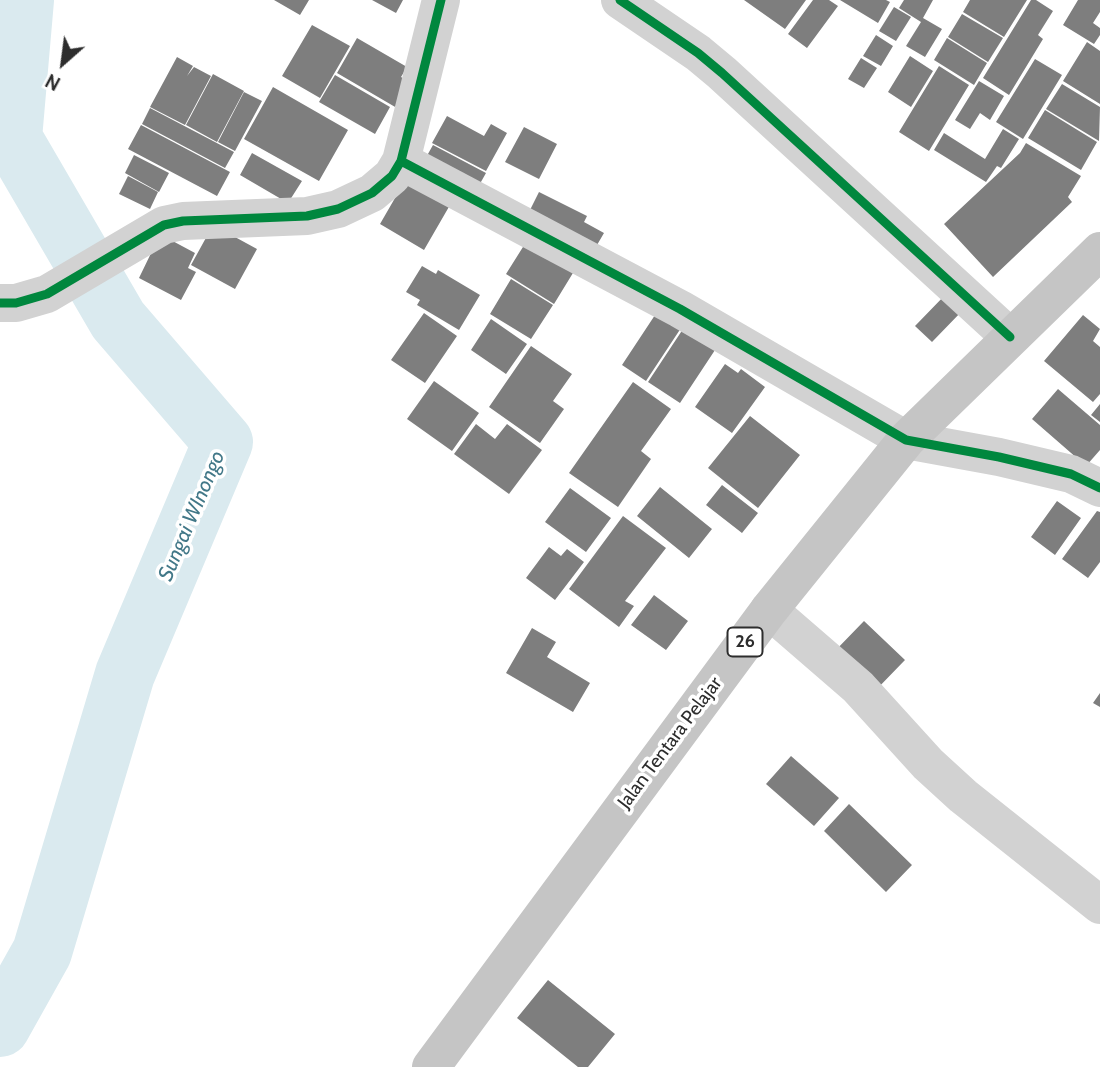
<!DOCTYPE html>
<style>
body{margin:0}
#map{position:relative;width:1100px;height:1067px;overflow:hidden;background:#fff;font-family:Cabin,sans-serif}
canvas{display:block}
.north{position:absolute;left:28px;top:28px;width:70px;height:70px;-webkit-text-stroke:5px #fff;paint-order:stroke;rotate:208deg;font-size:19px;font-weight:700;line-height:28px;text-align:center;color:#2d2d2d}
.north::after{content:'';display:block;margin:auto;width:24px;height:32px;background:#2d2d2d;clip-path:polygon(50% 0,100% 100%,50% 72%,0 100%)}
</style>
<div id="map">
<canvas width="1100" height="1067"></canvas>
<div class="north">N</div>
</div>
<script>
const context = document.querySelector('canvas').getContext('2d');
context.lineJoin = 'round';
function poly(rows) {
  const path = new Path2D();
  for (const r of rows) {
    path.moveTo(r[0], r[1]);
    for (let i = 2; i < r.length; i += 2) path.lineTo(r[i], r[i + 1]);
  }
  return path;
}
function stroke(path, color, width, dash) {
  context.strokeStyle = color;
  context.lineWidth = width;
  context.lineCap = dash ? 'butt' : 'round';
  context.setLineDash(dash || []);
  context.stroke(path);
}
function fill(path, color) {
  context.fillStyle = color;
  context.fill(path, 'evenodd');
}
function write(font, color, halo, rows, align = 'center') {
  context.font = font + ' Cabin,sans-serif';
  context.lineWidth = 7;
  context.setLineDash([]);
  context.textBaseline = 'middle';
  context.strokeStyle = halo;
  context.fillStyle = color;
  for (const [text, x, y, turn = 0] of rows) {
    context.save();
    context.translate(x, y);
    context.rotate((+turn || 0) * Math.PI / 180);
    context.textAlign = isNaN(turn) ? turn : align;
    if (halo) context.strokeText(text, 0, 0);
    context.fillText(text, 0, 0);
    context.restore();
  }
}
stroke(poly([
 [0,1027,42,952,125,674,223,442,118,320,12,138,24,0]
]), '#daeaef', 60);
fill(poly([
 [274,0,309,0,300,15],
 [372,0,403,0,396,13],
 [744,0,806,0,785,29],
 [813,0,829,0,838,6,807,48,788,34],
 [840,0,886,0,890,2,878,23],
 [904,0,933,0,923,18,942,29,925,57,906,46,921,22,899,8],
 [970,0,1027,0,1004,37,963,12],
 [1031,0,1036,0,1053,11,1038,35,1043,39,1009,95,983,78],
 [1078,0,1100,0,1100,12,1093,23,1100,28,1100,35,1094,44,1063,25],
 [894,7,911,17,896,41,879,31],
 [962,14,1003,38,988,62,948,37],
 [312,25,350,46,320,98,282,76],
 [876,35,893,46,881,66,863,56],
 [357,38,407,67,401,77,408,81,402,111,337,73],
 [947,38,987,63,974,85,934,60],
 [1087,42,1100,51,1100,104,1063,81],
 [910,56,933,71,911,107,888,92],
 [177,57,193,66,187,76,194,67,211,76,185,125,150,107],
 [861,58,877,68,864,88,848,79],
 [1035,59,1062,75,1023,139,996,122],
 [939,66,969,85,929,151,899,132],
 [213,74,244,91,217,142,186,125],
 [335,75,390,107,375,134,319,102],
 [979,81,1004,96,990,120,980,113,970,129,955,120],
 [1062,84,1100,107,1099,141,1046,109],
 [273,87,348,130,319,181,244,139],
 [244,92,262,101,235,151,218,142],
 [150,108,234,152,225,168,142,124],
 [1045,110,1097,142,1081,170,1028,138],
 [447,116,484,136,491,124,507,133,486,171,432,143],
 [141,125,230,172,217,196,128,149],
 [524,127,557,144,539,179,505,162],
 [1003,129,1019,139,1001,168,997,166,986,182,934,150,944,133,985,159],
 [1026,143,1081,176,1068,197,1072,202,993,277,944,224,1020,153],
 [433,145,486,173,477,189,424,161],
 [252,153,302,181,288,203,240,175],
 [134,155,169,173,159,192,125,173],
 [128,176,158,192,150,209,119,194],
 [406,179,450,205,424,250,380,224],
 [539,192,587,216,584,222,604,233,590,257,524,222],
 [213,225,257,249,235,289,191,265],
 [167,238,195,253,188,268,196,272,181,300,139,278,155,245],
 [528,239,576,268,554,304,506,274],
 [422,266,436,274,438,270,480,295,459,330,417,305,420,300,406,292],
 [511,279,553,305,531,339,490,314],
 [947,293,964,309,932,342,915,326],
 [657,312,681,328,646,381,622,365],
 [424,313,457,336,425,383,391,360],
 [1083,315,1100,329,1093,341,1100,347,1100,394,1093,402,1044,361],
 [491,319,527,344,506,374,471,350],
 [683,329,715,350,680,403,648,382],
 [531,346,572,374,553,401,564,409,540,443,489,407],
 [725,364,738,373,741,369,765,387,732,433,695,407],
 [434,381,479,413,452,451,407,419],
 [633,382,671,409,641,451,651,459,618,507,569,473],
 [1058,389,1100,425,1100,450,1086,466,1032,419],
 [1100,404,1100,422,1091,415],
 [750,416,800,455,758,508,708,468],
 [476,424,495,439,507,424,542,450,509,494,454,454],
 [722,485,758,513,742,533,706,505],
 [660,487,712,529,689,558,637,516],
 [570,488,611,518,586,552,545,522],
 [1057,501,1081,518,1055,555,1031,537],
 [1097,511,1100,512,1100,562,1088,578,1062,559],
 [623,516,666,548,625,601,634,606,619,627,569,589],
 [549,547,561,556,567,549,584,562,555,600,526,578],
 [654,595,688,621,666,650,631,625],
 [864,621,905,660,873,693,832,654],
 [532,628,556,642,547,657,590,683,573,712,506,673],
 [1100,693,1100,707,1093,703],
 [791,756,839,798,814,826,766,784],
 [849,804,912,865,886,892,824,831],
 [548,980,615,1034,588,1067,578,1067,517,1018]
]), '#7e7e7e');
stroke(poly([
 [620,0,698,53,722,73,1010,337],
 [401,161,680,309,906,440,999,457,1071,474,1100,488],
 [0,303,16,303,47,294,164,225,183,221,307,216,338,209,372,193,392,176,401,161,441,0],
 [769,610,858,687,928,764,963,796,1100,905]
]), '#d2d2d2', 38);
stroke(poly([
 [431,1067,769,610,906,440,1100,251]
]), '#c5c5c5', 38);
stroke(poly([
 [620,0,698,53,722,73,1010,337],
 [401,161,680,309,906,440,999,457,1071,474,1100,488],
 [0,303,16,303,47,294,164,225,183,221,307,216,338,209,372,193,392,176,401,161,441,0]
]), '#00873e', 9);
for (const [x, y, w] of [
 [745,642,35]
]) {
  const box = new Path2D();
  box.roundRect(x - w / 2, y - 14.5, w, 29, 5);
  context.fillStyle = '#fff';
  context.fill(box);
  stroke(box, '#2d2d2d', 2);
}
write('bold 18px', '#2d2d2d', null, [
 ["26",745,642]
]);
write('19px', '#2d2d2d', '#fff', [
 ["Jalan Tentara Pelajar",670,743,-53]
]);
write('italic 21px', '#427888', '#fff', [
 ["Sungai WInongo",192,516,-67]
]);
</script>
